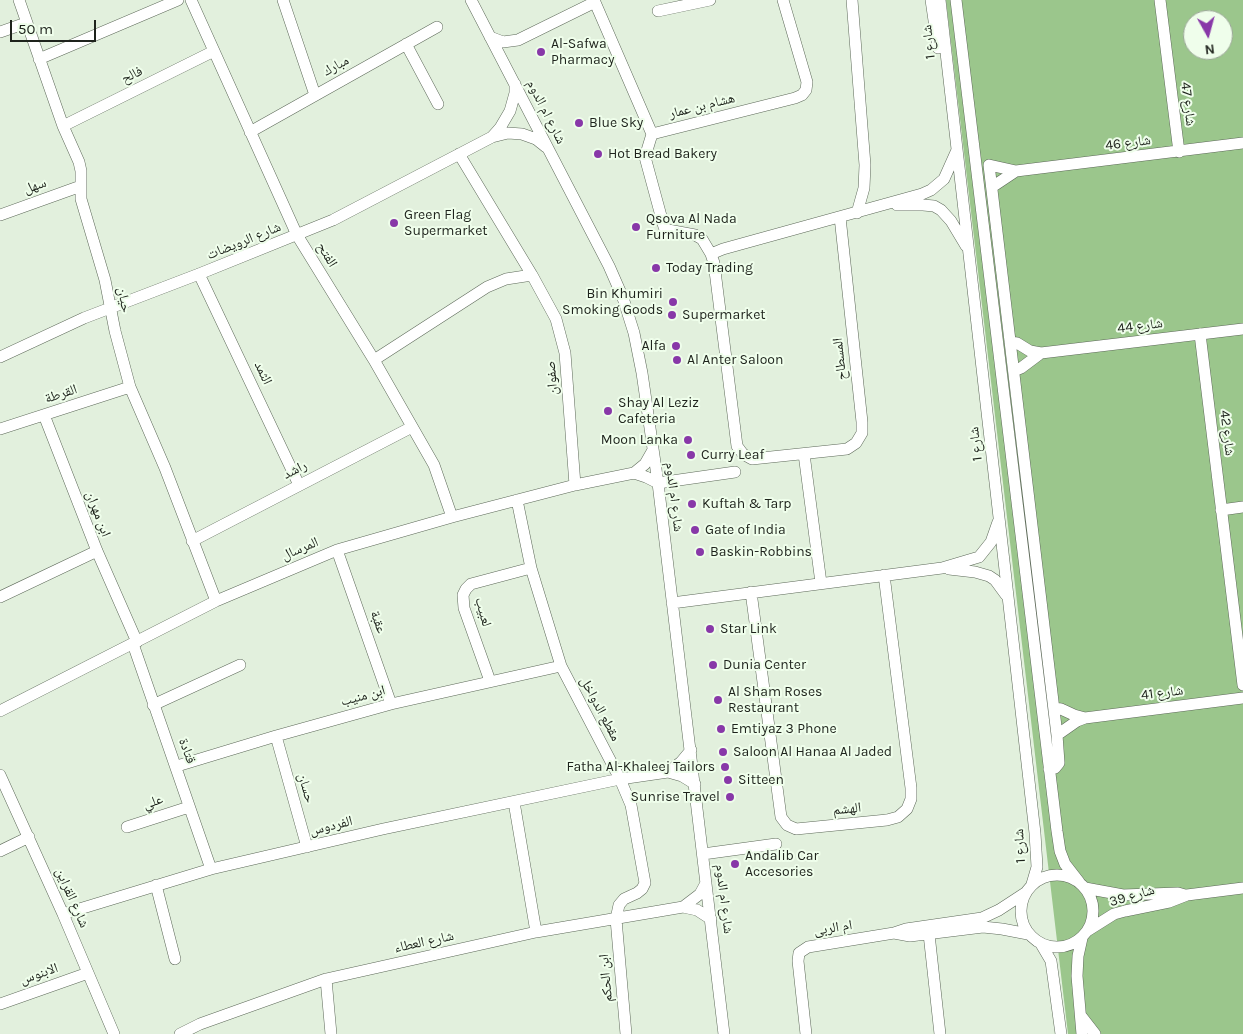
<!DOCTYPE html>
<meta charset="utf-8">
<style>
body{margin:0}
#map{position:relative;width:1243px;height:1034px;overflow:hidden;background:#e2f0dd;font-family:Karla,sans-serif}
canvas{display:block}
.north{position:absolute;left:1183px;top:10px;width:50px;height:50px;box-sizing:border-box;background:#effeeb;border:1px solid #9ba698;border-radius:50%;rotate:173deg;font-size:14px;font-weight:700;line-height:20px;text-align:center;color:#1e231c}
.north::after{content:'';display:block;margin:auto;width:18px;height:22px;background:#8838a8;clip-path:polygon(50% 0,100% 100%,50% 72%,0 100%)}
.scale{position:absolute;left:10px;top:20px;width:86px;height:22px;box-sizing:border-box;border:2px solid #1e231c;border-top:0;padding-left:6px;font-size:15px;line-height:18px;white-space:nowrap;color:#1e231c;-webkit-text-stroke:4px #effeeb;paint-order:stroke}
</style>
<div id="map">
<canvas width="1243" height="1034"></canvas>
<div class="north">N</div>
<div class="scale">50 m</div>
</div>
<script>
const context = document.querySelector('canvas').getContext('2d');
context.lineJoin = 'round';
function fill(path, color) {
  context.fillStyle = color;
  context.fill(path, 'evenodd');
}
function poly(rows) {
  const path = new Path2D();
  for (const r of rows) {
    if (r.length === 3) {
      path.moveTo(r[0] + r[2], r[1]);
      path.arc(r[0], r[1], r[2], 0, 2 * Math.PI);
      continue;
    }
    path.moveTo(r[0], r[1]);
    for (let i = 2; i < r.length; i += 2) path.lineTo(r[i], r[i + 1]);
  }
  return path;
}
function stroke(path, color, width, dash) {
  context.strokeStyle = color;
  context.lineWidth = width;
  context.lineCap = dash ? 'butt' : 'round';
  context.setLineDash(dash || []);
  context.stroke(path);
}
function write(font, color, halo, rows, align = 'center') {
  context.font = font + ' Karla,"Noto Naskh Arabic",sans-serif';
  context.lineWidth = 4;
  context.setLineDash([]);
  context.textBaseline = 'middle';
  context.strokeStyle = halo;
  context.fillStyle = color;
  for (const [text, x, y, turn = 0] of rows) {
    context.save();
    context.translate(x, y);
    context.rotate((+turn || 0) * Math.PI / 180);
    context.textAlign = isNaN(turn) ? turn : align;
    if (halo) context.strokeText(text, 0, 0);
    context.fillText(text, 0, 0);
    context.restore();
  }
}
fill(poly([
 [946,0,1243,0,1243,1034,1068,1034],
 [1193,20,1223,20,1223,50,1193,50]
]), '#9bc68c');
const minor = poly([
 [19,0,63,126,79,162,81,171,81,199,105,280,115,331,130,387,165,468,216,601],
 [191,0,297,235,374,360,434,465,452,517],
 [283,0,315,95],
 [471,0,609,266,623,298,634,333,642,373,658,483,724,1034],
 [594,0,652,134,795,98,802,95,806,90,807,82,783,0],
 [852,0,865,165,864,188,857,213],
 [931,0,938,48],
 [940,0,1035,833,1037,867,1032,884],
 [956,0,1057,831,1060,851,1065,864,1079,882],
 [1160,0,1179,152],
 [658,11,710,0],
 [0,32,26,23],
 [490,37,503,42,518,40,595,2],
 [406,44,438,104],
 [39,59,178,0],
 [63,126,214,51],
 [250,132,437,27],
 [652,134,645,157,664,227,668,230,695,235,702,239,711,254,714,263,737,446,743,454,752,459,847,449,856,443,862,433,862,422,840,217],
 [492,137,500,128,510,111,515,93,515,84],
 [459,154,532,275,556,319,565,353,575,485],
 [992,187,1016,171],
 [897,205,923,205,934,206,941,210,951,221,966,246],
 [0,215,81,186],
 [711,254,723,249,922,194,931,190,944,179,957,150],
 [199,274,299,485],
 [1200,334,1243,685],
 [1010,342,1017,343,1030,351,1041,353,1243,329],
 [0,357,84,318,199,274,333,220,492,137,508,133,522,134,536,139,546,147],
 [374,360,487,287,506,279,532,275],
 [1014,371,1021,368,1041,353],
 [44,415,97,551,137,642],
 [0,429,130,387],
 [804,454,821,583],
 [634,473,646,477,658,483,735,472],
 [517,500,531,568,561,666,620,779,631,805,645,883,642,889,637,893,624,899,619,905,616,919,626,1034],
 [1221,510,1243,507],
 [192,541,412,427],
 [337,550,391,704],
 [949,569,975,572,989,576,995,580,1006,595],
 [751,592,781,817,787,825,796,829,887,820,898,817,907,809,911,799,911,788,884,575],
 [0,597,97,551],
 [672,603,942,568,979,557,991,542,998,522],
 [133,644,211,869],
 [490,681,464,608,463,595,466,589,471,584,531,568],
 [153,705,240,665],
 [1054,708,1061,709,1074,715,1085,718],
 [0,711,216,601,337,550,452,517,575,485,634,473,645,464,653,450],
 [1057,735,1077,721,1085,718,1243,698],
 [276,736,307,847],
 [177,766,276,736,391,704,561,666],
 [1049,769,1055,768,1059,763,1057,735,989,165,1016,171,1243,143],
 [668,772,681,762,691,750],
 [0,775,63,914,114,1034],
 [514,802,536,932],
 [127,827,189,807],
 [0,851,29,837],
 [703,854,776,844],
 [1057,911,36],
 [156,885,175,959],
 [1085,888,1123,895,1178,893,1185,895],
 [683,907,697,910,711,919],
 [63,914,211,869,383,829,620,779,668,772,682,776,695,784],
 [1087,931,1114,914,1125,911,1169,902,1187,895,1243,888],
 [894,933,910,936,983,927,1002,929,1028,934],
 [929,934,940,1034],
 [1082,938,1078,956,1077,976,1082,1034],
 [1041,944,1051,961,1061,1034],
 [326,979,331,1034],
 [0,1004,88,973],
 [1081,1016,1095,1034],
 [180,1034,200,1024,326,979,536,932,683,907,700,894,706,883],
 [806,1034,798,961,799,953,808,947,894,933,906,929,982,918,999,910,1025,893]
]);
stroke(minor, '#5d6959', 12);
stroke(minor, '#fff', 11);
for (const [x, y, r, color] of [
 [541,52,5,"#8838a8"],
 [579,123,5,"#8838a8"],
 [598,154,5,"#8838a8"],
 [394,223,5,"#8838a8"],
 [636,227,5,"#8838a8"],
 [656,268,5,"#8838a8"],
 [673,302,5,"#8838a8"],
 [672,315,5,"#8838a8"],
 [676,346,5,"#8838a8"],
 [677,360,5,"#8838a8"],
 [608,411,5,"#8838a8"],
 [688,440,5,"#8838a8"],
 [691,455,5,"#8838a8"],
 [692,504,5,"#8838a8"],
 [695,530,5,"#8838a8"],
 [700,552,5,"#8838a8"],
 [710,629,5,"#8838a8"],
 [713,665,5,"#8838a8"],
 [718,700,5,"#8838a8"],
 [721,729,5,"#8838a8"],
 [723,752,5,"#8838a8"],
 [725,767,5,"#8838a8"],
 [728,780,5,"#8838a8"],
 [730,797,5,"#8838a8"],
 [735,864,5,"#8838a8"]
]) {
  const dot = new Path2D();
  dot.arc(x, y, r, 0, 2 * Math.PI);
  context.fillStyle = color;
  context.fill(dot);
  stroke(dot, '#effeeb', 2);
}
write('14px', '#1e231c', '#effeeb', [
 ["شارع 1",929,42,-96],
 ["مبارك",336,66,-29],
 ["فالح",132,75,-26],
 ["شارع 47",1188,104,83],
 ["هشام بن عمار",702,106,-14],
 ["شارع ام الدوم",546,112,63],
 ["شارع 46",1128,143,-7],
 ["سهل",35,186,-19],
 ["شارع الرويضات",244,241,-22],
 ["الفتح",327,255,59],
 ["حيان",124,300,80],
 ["شارع 44",1140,326,-7],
 ["المسطاح",840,359,-96],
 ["الثمد",263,373,65],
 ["صفوان",552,378,-95],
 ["القرطة",61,394,-18],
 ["شارع 42",1227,433,83],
 ["شارع 1",976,444,-96],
 ["راشد",295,470,-27],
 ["شارع ام الدوم",674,497,83],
 ["ابن مهران",98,514,69],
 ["المرسال",300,549,-23],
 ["لعبيب",483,612,75],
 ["عقبة",378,622,71],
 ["شارع 41",1162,693,-7],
 ["ابن منيب",363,696,-15],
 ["مقطع الدواخل",600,709,62],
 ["قتادة",187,751,70],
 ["حسان",306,788,74],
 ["علي",153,802,-18],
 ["الهشم",847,809,-6],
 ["الفردوس",331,826,-14],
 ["شارع 1",1020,846,-93],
 ["شارع 39",1132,896,-16],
 ["شارع القراين",72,898,66],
 ["شارع ام الدوم",724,899,83],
 ["ام الربى",833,928,-9],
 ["شارع العطاء",424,942,-12],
 ["الابنوس",39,974,-19],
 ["ابن الحكم",606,978,-95]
]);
write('14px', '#1e231c', '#effeeb', [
 ["Al-Safwa",551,44],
 ["Pharmacy",551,60],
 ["Blue Sky",589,123],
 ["Hot Bread Bakery",608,154],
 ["Green Flag",404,215],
 ["Supermarket",404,231],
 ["Qsova Al Nada",646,219],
 ["Furniture",646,235],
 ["Today Trading",666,268],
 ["Bin Khumiri",663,294,"right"],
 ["Smoking Goods",663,310,"right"],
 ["Supermarket",682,315],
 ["Alfa",666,346,"right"],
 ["Al Anter Saloon",687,360],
 ["Shay Al Leziz",618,403],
 ["Cafeteria",618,419],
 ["Moon Lanka",678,440,"right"],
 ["Curry Leaf",701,455],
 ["Kuftah & Tarp",702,504],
 ["Gate of India",705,530],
 ["Baskin-Robbins",710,552],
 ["Star Link",720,629],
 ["Dunia Center",723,665],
 ["Al Sham Roses",728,692],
 ["Restaurant",728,708],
 ["Emtiyaz 3 Phone",731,729],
 ["Saloon Al Hanaa Al Jaded",733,752],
 ["Fatha Al-Khaleej Tailors",715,767,"right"],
 ["Sitteen",738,780],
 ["Sunrise Travel",720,797,"right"],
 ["Andalib Car",745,856],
 ["Accesories",745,872]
], 'left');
</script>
